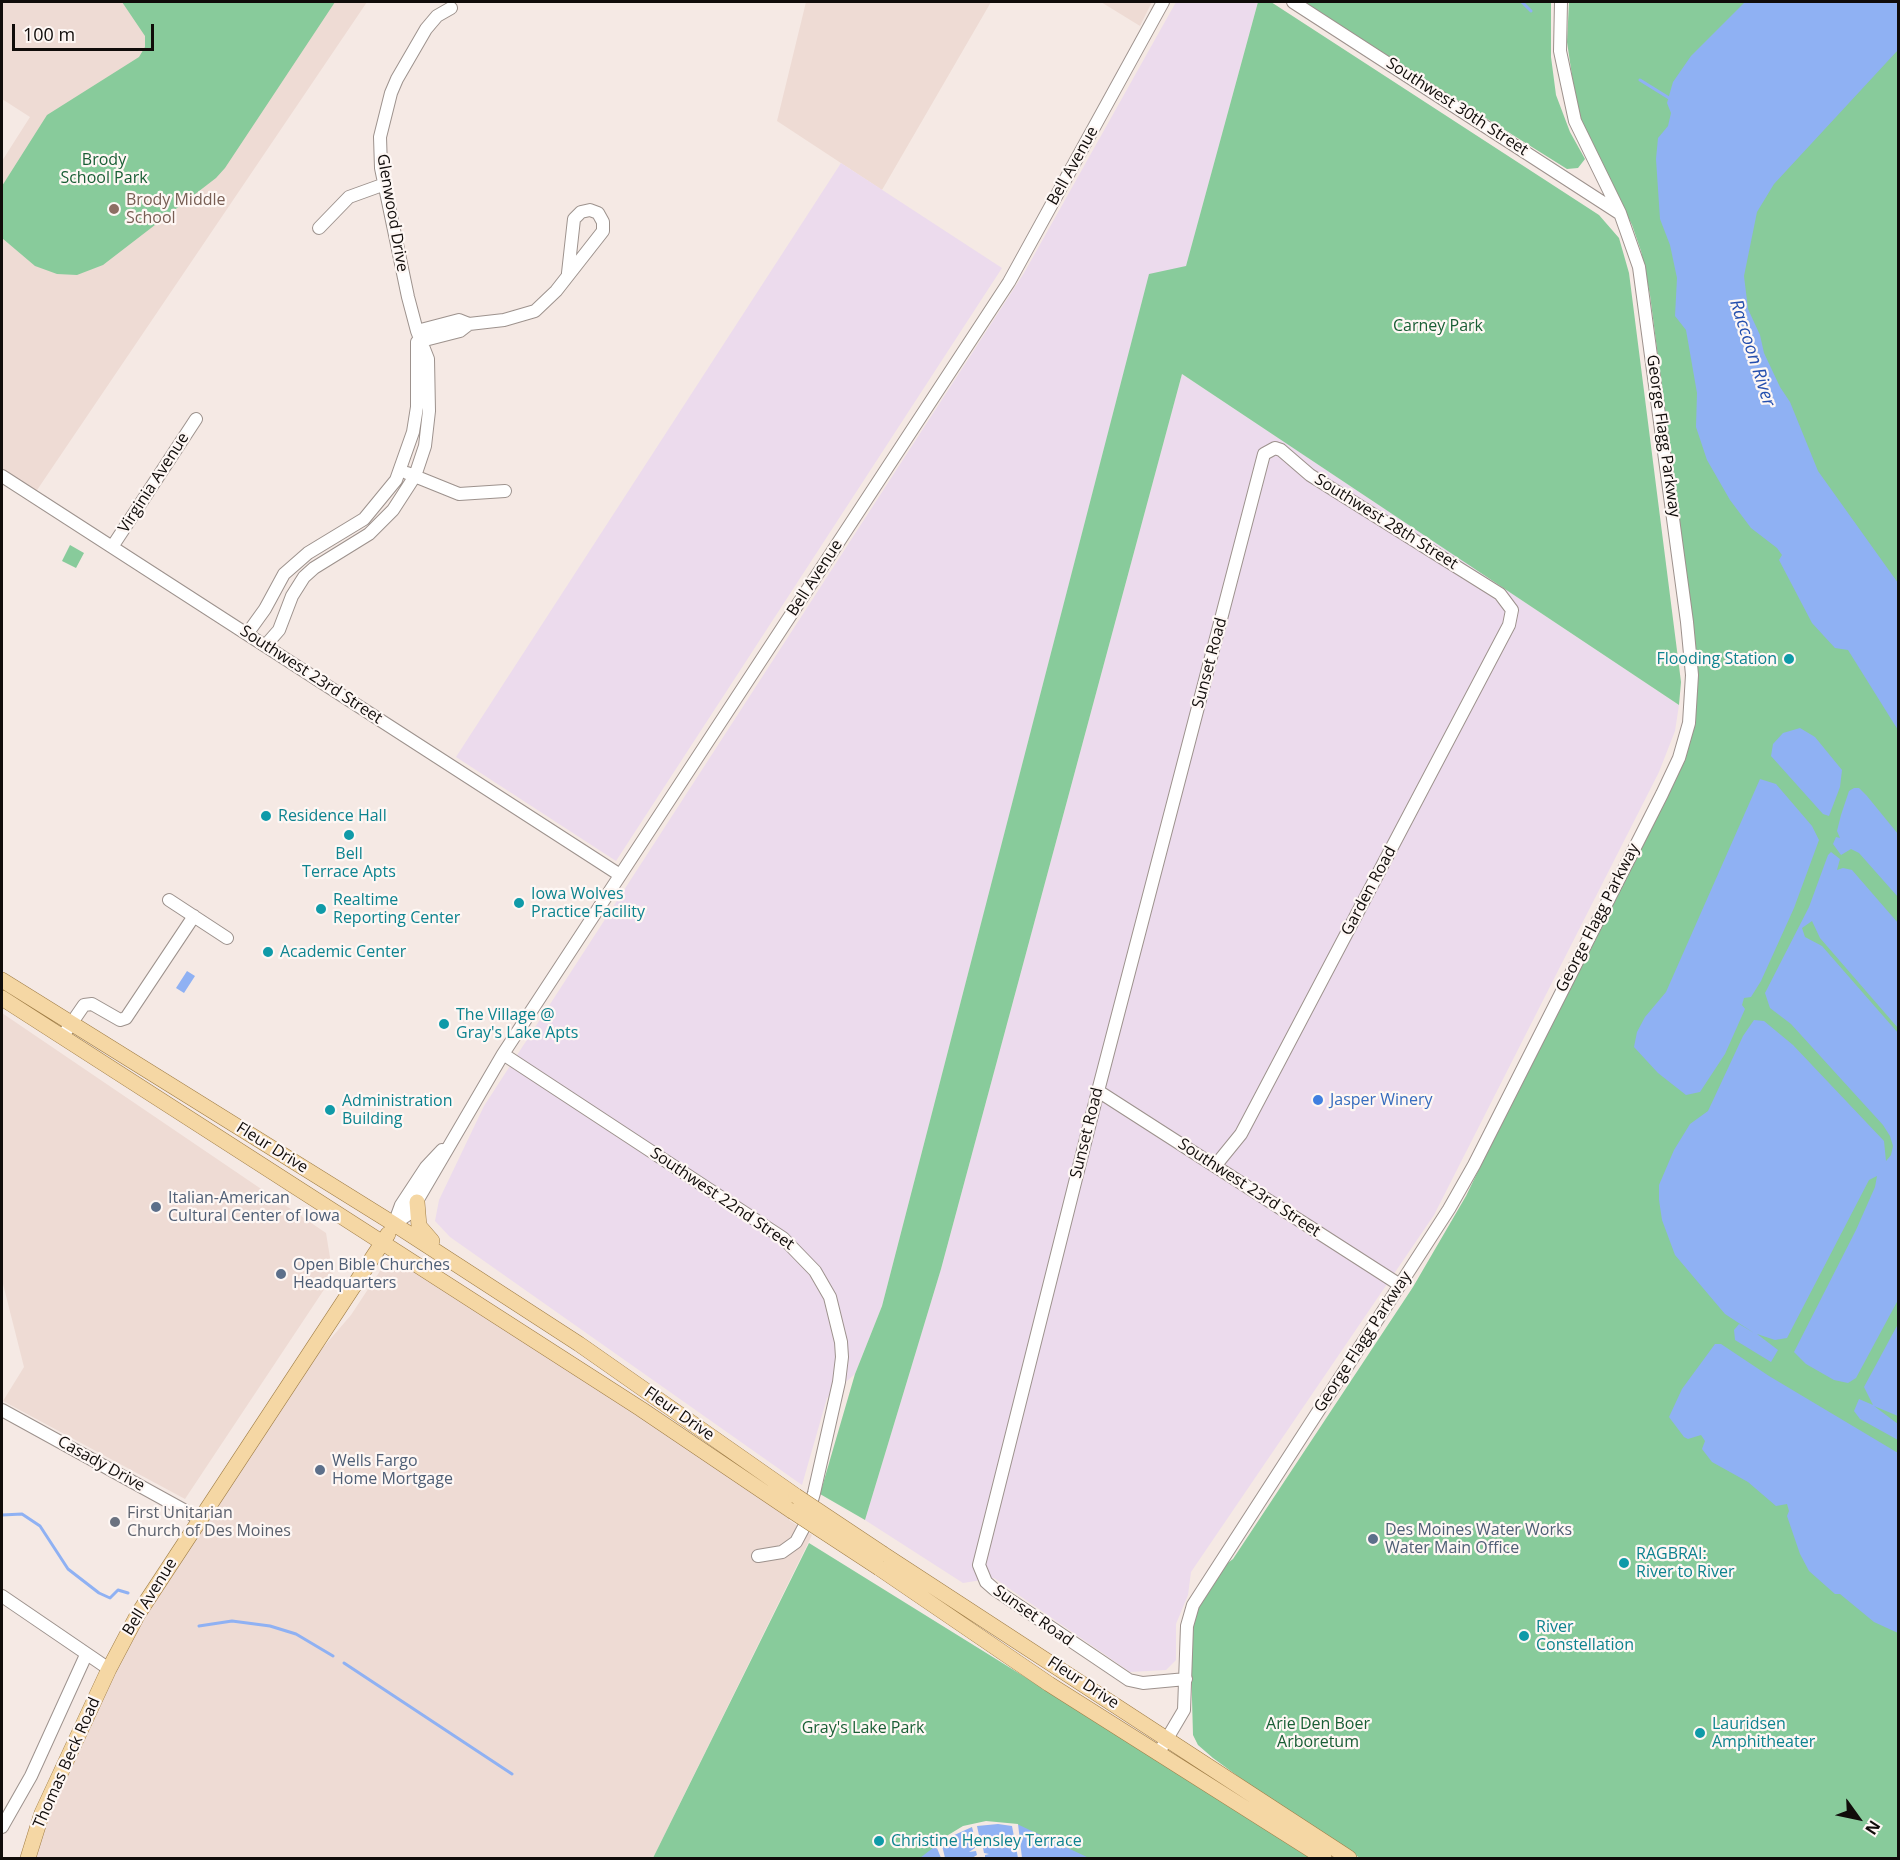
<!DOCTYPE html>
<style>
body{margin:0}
#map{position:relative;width:1900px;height:1860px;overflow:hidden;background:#f5e9e4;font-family:"Open Sans",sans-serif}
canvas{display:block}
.frame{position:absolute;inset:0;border:3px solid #100c0a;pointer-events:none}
.north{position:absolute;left:1828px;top:1788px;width:60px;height:60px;-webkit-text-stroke:4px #fef7f4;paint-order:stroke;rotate:123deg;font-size:16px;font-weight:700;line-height:24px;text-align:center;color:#100c0a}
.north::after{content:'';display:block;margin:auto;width:21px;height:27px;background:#100c0a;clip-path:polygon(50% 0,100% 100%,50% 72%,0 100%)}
.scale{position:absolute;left:12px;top:24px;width:142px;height:27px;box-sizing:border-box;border:3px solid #100c0a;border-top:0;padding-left:8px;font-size:18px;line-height:21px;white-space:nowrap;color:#100c0a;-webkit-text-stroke:4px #fef7f4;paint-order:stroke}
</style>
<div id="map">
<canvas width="1900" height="1860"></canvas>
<div class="frame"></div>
<div class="north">N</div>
<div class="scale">100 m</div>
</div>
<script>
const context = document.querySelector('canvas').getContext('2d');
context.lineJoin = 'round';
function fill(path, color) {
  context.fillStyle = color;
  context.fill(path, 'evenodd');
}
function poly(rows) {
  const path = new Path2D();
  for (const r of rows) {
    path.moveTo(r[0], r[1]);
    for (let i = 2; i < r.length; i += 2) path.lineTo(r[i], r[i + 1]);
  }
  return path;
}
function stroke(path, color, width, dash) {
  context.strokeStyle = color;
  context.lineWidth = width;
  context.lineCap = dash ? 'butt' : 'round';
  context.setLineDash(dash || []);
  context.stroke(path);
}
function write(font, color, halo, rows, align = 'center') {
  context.font = font + ' "Open Sans",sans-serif';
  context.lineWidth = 4.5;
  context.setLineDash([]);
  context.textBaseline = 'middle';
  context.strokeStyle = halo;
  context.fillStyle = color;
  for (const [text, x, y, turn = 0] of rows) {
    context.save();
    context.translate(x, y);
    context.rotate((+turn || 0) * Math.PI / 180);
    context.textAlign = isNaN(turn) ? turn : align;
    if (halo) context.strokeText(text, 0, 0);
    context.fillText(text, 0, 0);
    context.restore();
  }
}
fill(poly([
 [2,2,367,2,33,496,2,476,2,161,30,117,2,99],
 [806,2,991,2,882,190,777,121],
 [1101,2,1152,2,1140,26],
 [2,1013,326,1233,333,1276,185,1499,3,1401,24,1367,2,1280],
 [391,1263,404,1263,792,1511,789,1520,812,1535,653,1858,28,1858,109,1669,222,1485,320,1351,351,1315,380,1271]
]), '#eedbd4');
fill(poly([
 [1176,2,1258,2,1186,267,1149,275,882,1306,855,1374,827,1398,802,1485,450,1237,435,1221,439,1200,484,1106,1024,273],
 [841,163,1002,268,616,861,456,757],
 [1182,374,1679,705,1675,731,1659,772,1434,1215,1191,1572,1188,1595,1176,1624,1176,1660,1166,1670,1130,1672,994,1578,963,1583,865,1520,941,1269]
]), '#ecdbed');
fill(poly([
 [122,2,335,2,225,168,216,178,103,265,77,275,57,274,35,266,2,238,2,186,47,115,139,57,145,47,145,36],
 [1258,2,1271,2,1599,215,1619,238,1629,273,1681,682,1679,705,1182,374,941,1269,865,1520,820,1494,855,1374,882,1306,1149,274,1186,266],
 [1301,2,1551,2,1551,57,1556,95,1570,132,1585,159,1578,168,1567,169],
 [1569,2,1898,2,1898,1858,1360,1858,1273,1802,1213,1758,1198,1745,1193,1735,1190,1627,1199,1602,1225,1565,1233,1559,1413,1287,1466,1196,1566,989,1683,761,1691,737,1698,681,1694,635,1650,295,1641,251,1632,225,1578,116,1567,42],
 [70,545,84,553,76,568,62,561],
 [809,1543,1141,1749,1310,1858,653,1858]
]), '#88cb9b');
fill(poly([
 [1745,2,1898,2,1898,50,1774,184,1757,212,1744,276,1748,309,1760,335,1764,353,1780,387,1790,402,1818,471,1898,583,1898,730,1848,650,1835,648,1812,623,1779,560,1782,555,1777,548,1751,528,1730,500,1707,460,1696,427,1697,393,1686,330,1675,316,1677,278,1670,245,1660,219,1656,159,1658,138,1668,126,1671,113,1667,103,1673,82,1691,56],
 [1800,728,1815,737,1842,770,1840,787,1829,816,1823,814,1771,756,1773,744,1783,733],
 [1760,779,1776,784,1812,826,1819,840,1794,908,1761,981,1751,997,1744,998,1742,1005,1745,1009,1725,1054,1700,1092,1686,1095,1658,1073,1634,1047,1637,1032,1645,1017,1666,992],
 [1854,788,1859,788,1867,796,1898,834,1898,897,1859,853,1851,849,1841,855,1833,844,1836,837,1840,838,1837,831,1841,815,1849,791],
 [1831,852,1840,859,1837,870,1843,868,1852,870,1898,923,1898,1028,1820,938,1812,921,1802,928,1805,937,1822,946,1898,1033,1898,1300,1856,1378,1848,1383,1834,1380,1806,1364,1794,1352,1856,1230,1875,1187,1877,1176,1869,1180,1787,1338,1775,1340,1757,1334,1778,1350,1771,1362,1735,1340,1734,1330,1739,1324,1754,1333,1725,1314,1675,1255,1662,1220,1659,1200,1659,1185,1674,1150,1690,1124,1708,1111,1743,1036,1754,1020,1764,1021,1793,1045,1884,1141,1886,1161,1891,1155,1893,1146,1890,1136,1883,1125,1791,1024,1770,1008,1765,993,1809,907,1828,855],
 [187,971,195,976,184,993,176,988],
 [1898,1324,1898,1416,1874,1406,1898,1424,1898,1440,1860,1419,1854,1411,1859,1399,1873,1405,1864,1387],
 [1715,1344,1721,1344,1769,1376,1898,1453,1898,1633,1874,1622,1840,1594,1835,1594,1809,1571,1800,1554,1787,1516,1789,1511,1787,1504,1776,1506,1748,1482,1712,1462,1702,1449,1705,1441,1701,1435,1688,1439,1684,1437,1669,1417,1682,1389],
 [986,1824,1017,1824,1089,1858,920,1858,947,1837,965,1829]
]), '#8fb1f3');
fill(poly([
 [986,1821,1018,1824,1022,1858,1018,1858,1012,1826,998,1824,977,1826,980,1840,988,1838,982,1842,983,1846,989,1845,983,1848,984,1853,989,1854,985,1855,985,1858,972,1858,977,1855,976,1851,969,1852,975,1848,974,1843,967,1843,975,1839,972,1827,941,1841,945,1858,941,1858,935,1843,963,1826]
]), '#f5e9e4');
stroke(poly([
 [1522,2,1531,11],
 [1640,80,1669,98],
 [2,1515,22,1514,40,1526,68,1569,99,1593,110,1598,118,1590,128,1593],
 [199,1626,232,1621,270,1626,296,1634,333,1656],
 [344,1663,512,1774]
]), '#8fb1f3', 3);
const minor = poly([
 [1293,2,1619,213],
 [319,228,349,197,385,184],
 [417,331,459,320,469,324,504,320,535,311,556,291,603,231,603,222,598,213,590,210,581,212,574,219,568,273],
 [417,342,460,331,469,324],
 [407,473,459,494,505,491],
 [2,476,620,875],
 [112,547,196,419],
 [247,634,265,609,284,574,308,553,364,519,396,480,413,432,417,407,417,342],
 [265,646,279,630,292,596,304,577,314,568,369,534,393,510,415,476,425,446,429,411,428,359,417,331,408,297,381,168,380,137,391,93,397,79,426,29,437,16,451,8],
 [169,900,227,938],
 [62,1037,84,1005,92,1004,120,1020,126,1018,194,916],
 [503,1054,783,1238,815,1271,830,1297,841,1342,842,1357,839,1382,814,1493,805,1525,796,1542,782,1552,758,1556],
 [1098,1091,1400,1285],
 [394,1224,410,1213,503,1054,1009,282,1163,2],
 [394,1224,401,1205,426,1167,442,1150],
 [2,1410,200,1519],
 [2,1596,109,1669],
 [1186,1679,1143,1683,1129,1680,994,1589,986,1582,979,1565,1098,1091,1264,454,1275,448,1281,450,1310,475,1500,594,1512,610,1509,625,1241,1134,1215,1166],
 [1158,1754,1184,1710,1187,1626,1193,1605,1449,1209,1474,1165,1662,794,1679,758,1689,723,1692,675,1687,622,1639,267,1620,213,1575,121,1560,51,1561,2],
 [2,1827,31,1776,86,1655]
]);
const major = poly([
 [2,980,394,1224,579,1344,796,1496],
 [2,998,641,1409,792,1511],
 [417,1202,419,1226,432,1241],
 [883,1554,1349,1858],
 [879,1568,1049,1684,1324,1858],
 [28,1858,42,1813,109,1669,138,1614,388,1234]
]);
stroke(minor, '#9d928d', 14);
stroke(major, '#a07e47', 16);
stroke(minor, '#fff', 12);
stroke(major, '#f5d7a4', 15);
const majorBridge = poly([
 [796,1496,883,1554],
 [792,1511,879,1568]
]);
stroke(majorBridge, '#a07e47', 16, []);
stroke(majorBridge, '#f5d7a4', 15);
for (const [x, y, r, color] of [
 [114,209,6,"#8d6e63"],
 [1789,659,6,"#0f9aa8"],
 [266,816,6,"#0f9aa8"],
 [349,835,6,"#0f9aa8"],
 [519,903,6,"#0f9aa8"],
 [321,909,6,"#0f9aa8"],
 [268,952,6,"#0f9aa8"],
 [444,1024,6,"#0f9aa8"],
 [1318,1100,6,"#3f7fe0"],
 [330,1110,6,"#0f9aa8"],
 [156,1207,6,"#5c6f8a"],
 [281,1274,6,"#5c6f8a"],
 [320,1470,6,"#5c6f8a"],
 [115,1522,6,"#6b7280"],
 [1373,1539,6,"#5c6f8a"],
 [1624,1563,6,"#0f9aa8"],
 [1524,1636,6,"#0f9aa8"],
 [1700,1733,6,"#0f9aa8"],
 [879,1841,6,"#0f9aa8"]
]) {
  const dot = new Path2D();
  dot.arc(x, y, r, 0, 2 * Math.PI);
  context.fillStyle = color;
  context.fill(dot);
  stroke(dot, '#fef7f4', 2);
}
write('16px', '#100c0a', '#fef7f4', [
 ["Southwest 30th Street",1457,107,33],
 ["Bell Avenue",1073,166,-61],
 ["Glenwood Drive",392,213,80],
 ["George Flagg Parkway",1663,436,82],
 ["Virginia Avenue",154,483,-57],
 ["Southwest 28th Street",1386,522,32],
 ["Bell Avenue",815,578,-57],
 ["Sunset Road",1210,663,-75],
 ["Southwest 23rd Street",311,675,33],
 ["Garden Road",1369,891,-62],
 ["George Flagg Parkway",1598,918,-63],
 ["Sunset Road",1087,1133,-76],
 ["Fleur Drive",272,1148,32],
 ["Southwest 23rd Street",1249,1188,33],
 ["Southwest 22nd Street",722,1199,34],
 ["George Flagg Parkway",1363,1342,-57],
 ["Fleur Drive",679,1414,35],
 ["Casady Drive",101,1464,29],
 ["Bell Avenue",150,1597,-58],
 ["Sunset Road",1033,1616,35],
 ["Fleur Drive",1083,1683,33],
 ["Thomas Beck Road",67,1763,-66]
]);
write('16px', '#195e35', '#fef7f4', [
 ["Brody",104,160],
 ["School Park",104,178],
 ["Carney Park",1438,326],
 ["Arie Den Boer",1318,1724],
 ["Arboretum",1318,1742],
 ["Gray's Lake Park",863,1728]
]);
write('16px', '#785e54', '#fef7f4', [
 ["Brody Middle",126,200],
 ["School",126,218]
], 'left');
write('16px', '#0d838f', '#fef7f4', [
 ["Flooding Station",1777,659,"right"],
 ["Residence Hall",278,816],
 ["Bell",349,854,"center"],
 ["Terrace Apts",349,872,"center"],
 ["Iowa Wolves",531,894],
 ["Practice Facility",531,912],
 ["Realtime",333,900],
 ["Reporting Center",333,918],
 ["Academic Center",280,952],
 ["The Village @",456,1015],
 ["Gray's Lake Apts",456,1033],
 ["Administration",342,1101],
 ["Building",342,1119],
 ["RAGBRAI:",1636,1554],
 ["River to River",1636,1572],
 ["River",1536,1627],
 ["Constellation",1536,1645],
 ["Lauridsen",1712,1724],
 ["Amphitheater",1712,1742],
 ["Christine Hensley Terrace",891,1841]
], 'left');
write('16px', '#366cbe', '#fef7f4', [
 ["Jasper Winery",1330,1100]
], 'left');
write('16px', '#4e5e75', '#fef7f4', [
 ["Italian-American",168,1198],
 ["Cultural Center of Iowa",168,1216],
 ["Open Bible Churches",293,1265],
 ["Headquarters",293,1283],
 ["Wells Fargo",332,1461],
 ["Home Mortgage",332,1479],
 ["Des Moines Water Works",1385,1530],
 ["Water Main Office",1385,1548]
], 'left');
write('16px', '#5b616d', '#fef7f4', [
 ["First Unitarian",127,1513],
 ["Church of Des Moines",127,1531]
], 'left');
write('italic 18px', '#254fae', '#fef7f4', [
 ["Raccoon River",1752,353,72]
]);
</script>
